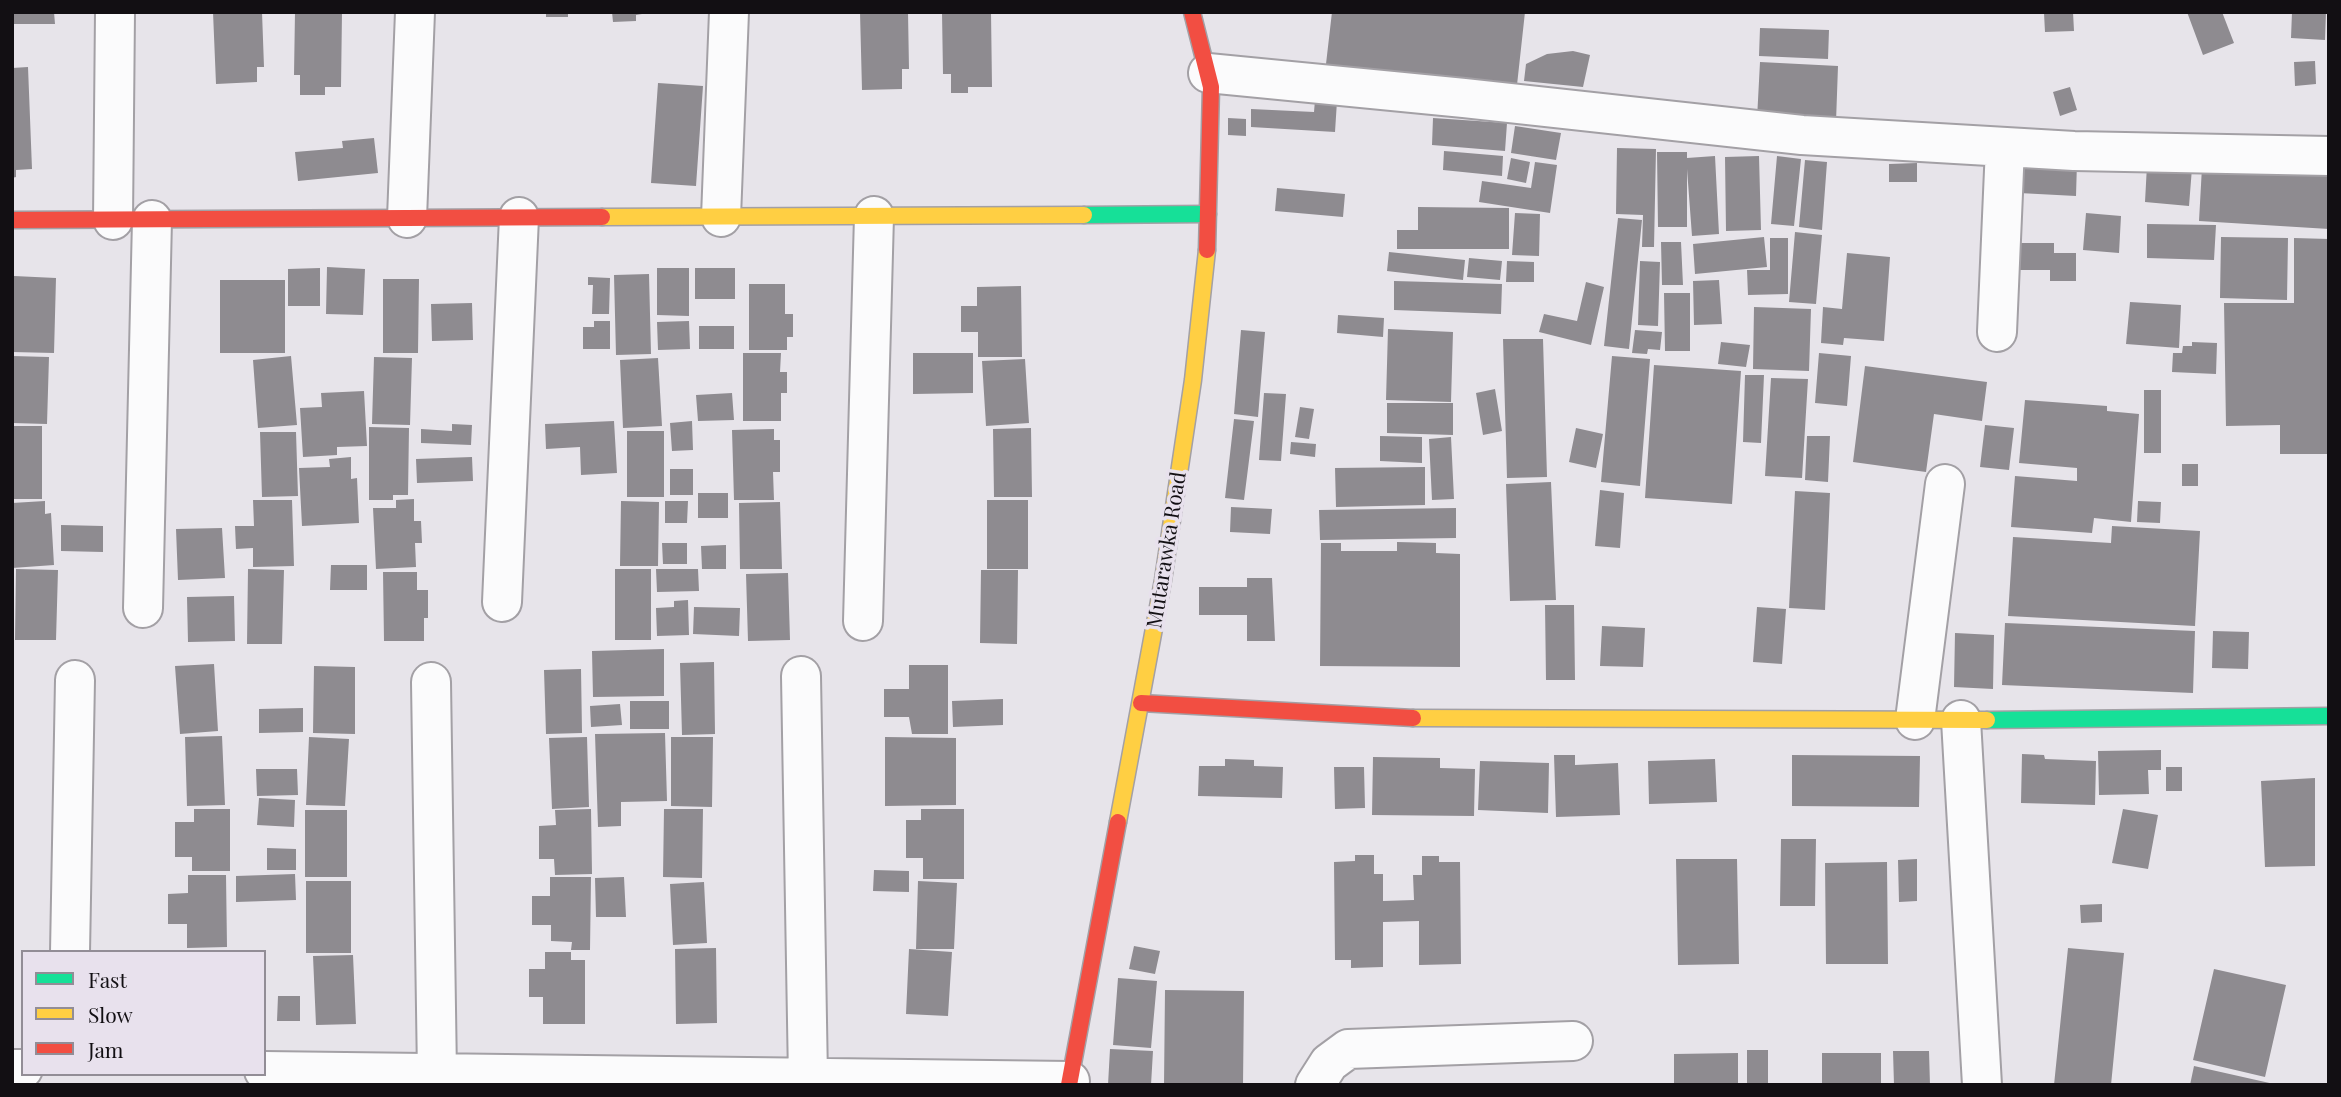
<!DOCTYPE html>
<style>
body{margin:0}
#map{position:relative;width:2341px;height:1097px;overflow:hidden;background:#e7e4ea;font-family:"Playfair Display",serif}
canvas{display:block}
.frame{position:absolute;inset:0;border:14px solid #120f13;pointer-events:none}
.legend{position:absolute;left:21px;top:950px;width:245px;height:126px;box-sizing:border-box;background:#e8e1ed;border:2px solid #928d96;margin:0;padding:9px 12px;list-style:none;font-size:21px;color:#120f13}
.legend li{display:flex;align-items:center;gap:14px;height:35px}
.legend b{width:35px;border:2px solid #928d96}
</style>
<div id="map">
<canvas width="2341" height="1097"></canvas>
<div class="frame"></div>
<ul class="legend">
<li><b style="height:9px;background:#16e098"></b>Fast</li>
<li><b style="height:9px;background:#ffcf43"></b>Slow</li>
<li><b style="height:9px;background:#f24e42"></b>Jam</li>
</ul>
</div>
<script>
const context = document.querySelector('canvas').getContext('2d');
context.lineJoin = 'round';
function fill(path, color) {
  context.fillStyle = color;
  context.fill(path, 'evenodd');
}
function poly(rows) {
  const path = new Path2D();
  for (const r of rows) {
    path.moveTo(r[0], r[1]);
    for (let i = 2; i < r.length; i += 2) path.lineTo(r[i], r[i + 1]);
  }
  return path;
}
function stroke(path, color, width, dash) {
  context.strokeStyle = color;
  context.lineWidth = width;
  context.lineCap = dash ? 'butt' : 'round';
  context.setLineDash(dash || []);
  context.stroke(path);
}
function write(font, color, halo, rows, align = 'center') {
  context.font = font + ' "Playfair Display",serif';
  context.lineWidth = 7;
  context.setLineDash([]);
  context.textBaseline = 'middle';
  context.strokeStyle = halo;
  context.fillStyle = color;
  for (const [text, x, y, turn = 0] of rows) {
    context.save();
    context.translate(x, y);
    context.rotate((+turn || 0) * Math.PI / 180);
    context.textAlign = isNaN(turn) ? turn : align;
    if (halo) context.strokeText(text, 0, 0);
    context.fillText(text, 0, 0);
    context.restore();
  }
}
fill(poly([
 [13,12,54,12,55,24,13,24],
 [213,12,262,12,264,67,257,67,257,82,216,84],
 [295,12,342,12,341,87,325,87,325,95,300,95,300,75,294,75],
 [546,12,568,12,568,17,546,17],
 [612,12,642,12,642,14,636,15,636,21,613,22],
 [860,12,908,12,909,69,902,69,902,89,862,90],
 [942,12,991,12,992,87,968,87,968,93,951,93,951,74,943,74],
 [1332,12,1525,12,1517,85,1326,64],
 [2073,12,2074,31,2045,32,2044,13],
 [2187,12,2222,12,2234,43,2203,55],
 [2292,12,2326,12,2325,40,2291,38],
 [1760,28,1829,30,1828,59,1759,56],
 [1573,51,1590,55,1583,87,1524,81,1526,64,1547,54],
 [2315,61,2316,84,2295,86,2294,62],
 [1760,62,1838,66,1836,122,1757,119],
 [28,67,32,169,16,170,16,177,12,178,12,68],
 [658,83,703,86,696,186,651,183],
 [2070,87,2077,110,2060,116,2053,92],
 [1315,100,1337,101,1335,132,1251,127,1251,109,1314,112],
 [1228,118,1246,119,1246,136,1228,135],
 [1433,118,1507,123,1505,151,1432,145],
 [1515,126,1561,133,1556,160,1511,153],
 [374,138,378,173,298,181,295,152,343,148,342,141],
 [1617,148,1656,149,1654,247,1642,247,1643,215,1616,214],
 [1444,151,1503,156,1502,176,1443,170],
 [1657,152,1687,152,1687,158,1715,156,1719,234,1692,236,1687,169,1687,227,1658,227],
 [1759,156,1761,230,1726,231,1725,157],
 [1777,156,1801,159,1794,226,1771,224],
 [1511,158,1530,162,1526,183,1507,179],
 [2022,159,2077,162,2076,196,2019,193],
 [1805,160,1827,162,1822,230,1799,227],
 [1535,162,1557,165,1550,213,1479,202,1482,181,1531,188],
 [1917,163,1917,182,1889,182,1889,164],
 [2147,165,2192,168,2189,206,2145,202],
 [2202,167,2329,175,2329,229,2199,221],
 [1277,188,1345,194,1343,217,1275,211],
 [1418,207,1509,208,1509,249,1397,249,1397,230,1418,230],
 [1515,213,1540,214,1539,256,1512,255],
 [2086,213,2121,216,2119,253,2083,250],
 [1618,218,1642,220,1629,349,1604,346],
 [2147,224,2216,225,2214,260,2147,258],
 [1795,232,1822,235,1816,304,1789,302],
 [1764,237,1767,267,1695,274,1693,244],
 [2221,237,2288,238,2287,300,2220,298],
 [1770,238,1788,238,1788,294,1748,295,1747,270,1770,270],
 [2294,238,2329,239,2329,454,2280,454,2280,425,2226,426,2224,303,2294,303],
 [1661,242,1681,242,1683,285,1662,285],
 [2017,243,2054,243,2054,253,2076,253,2076,281,2050,281,2050,270,2017,270],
 [1389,252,1465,260,1463,280,1387,271],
 [1847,253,1890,257,1884,341,1844,338,1843,345,1821,343,1823,307,1842,309],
 [1469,258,1502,261,1500,280,1467,277],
 [1507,261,1534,262,1534,282,1506,282],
 [1640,261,1660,262,1658,326,1638,325],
 [327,267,365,269,363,315,326,314],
 [320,268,320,306,288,306,288,269],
 [657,268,689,268,689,316,657,315],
 [695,268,735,268,735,299,695,299],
 [649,274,651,354,616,355,614,275],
 [14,276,56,278,54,353,12,352],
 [588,277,610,278,609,314,592,314,593,285,588,285],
 [383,279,419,279,418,353,383,353],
 [220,280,285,280,285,353,220,353],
 [1719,280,1722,324,1694,325,1693,281],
 [1394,281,1502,284,1501,314,1394,310],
 [1586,282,1604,287,1591,345,1539,332,1544,314,1577,321],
 [749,284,785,284,785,314,793,314,793,337,787,337,787,350,749,350],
 [1021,286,1022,357,978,357,978,332,961,332,961,306,977,306,977,287],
 [1664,293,1690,293,1690,351,1665,351],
 [2130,302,2181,305,2179,348,2126,344],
 [472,303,473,340,432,341,431,304],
 [1754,307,1811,309,1809,371,1753,369],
 [1338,315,1384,318,1383,337,1337,333],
 [594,321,610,321,610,349,583,349,583,327,594,327],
 [689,321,690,349,658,350,657,322],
 [699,326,734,326,734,349,699,349],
 [1388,329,1453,332,1451,402,1386,400],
 [1241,330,1265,332,1258,417,1234,414],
 [1635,330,1662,332,1660,350,1648,349,1647,354,1632,353],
 [1503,339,1543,339,1547,477,1507,478],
 [1721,342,1750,345,1746,367,1718,364],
 [2192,342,2217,343,2216,374,2172,372,2173,353,2182,353,2183,346,2192,346],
 [743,353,781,353,780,372,787,372,787,393,781,393,781,421,743,421],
 [913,353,973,353,973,393,913,394],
 [1819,353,1851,356,1847,406,1815,403],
 [12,356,49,357,47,424,12,423],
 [291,356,297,425,258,428,253,360],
 [1612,356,1650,359,1640,486,1601,482],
 [374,357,412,358,410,425,372,424],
 [658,358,662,426,623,428,620,360],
 [1025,359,1029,423,986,426,982,361],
 [1654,365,1741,371,1732,504,1645,498],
 [1865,366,1987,382,1982,421,1934,414,1926,472,1853,462],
 [1745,375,1764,375,1761,443,1743,442],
 [1771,378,1808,379,1802,478,1765,476],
 [1495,389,1502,431,1483,435,1476,393],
 [2144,390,2161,390,2161,453,2144,453],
 [364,391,367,446,337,447,337,455,303,457,300,408,322,407,321,393],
 [732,393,734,420,698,421,696,395],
 [1264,393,1286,394,1281,461,1259,460],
 [2025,400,2107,406,2107,411,2139,414,2131,522,2094,518,2092,533,2011,527,2015,476,2077,481,2077,468,2019,463],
 [1387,403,1453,403,1453,435,1387,433],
 [1300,407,1314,409,1309,439,1295,437],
 [1234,419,1254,421,1244,500,1225,498],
 [614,421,617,473,581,475,580,447,546,449,545,424],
 [692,421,693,450,672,451,670,423],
 [452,424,472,425,471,445,421,443,421,429,452,431],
 [1985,425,2014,428,2009,470,1980,467],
 [12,426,42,426,42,499,12,499],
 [369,427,409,428,408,495,393,495,393,500,369,500],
 [1031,428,1032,497,994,497,993,429],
 [1576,428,1603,434,1596,468,1569,462],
 [774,429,774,440,780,440,780,472,773,472,774,500,734,500,732,430],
 [627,431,664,431,664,497,627,497],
 [260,432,296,432,298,496,262,497],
 [1380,436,1422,437,1422,463,1380,461],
 [1807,436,1830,436,1828,482,1805,480],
 [1451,437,1454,499,1432,500,1429,439],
 [1291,442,1316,444,1315,457,1290,454],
 [351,457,351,479,357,478,359,523,302,526,299,468,330,467,329,459],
 [472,457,473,481,417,483,416,459],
 [2182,464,2198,464,2198,486,2182,486],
 [1425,467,1425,505,1336,507,1335,468],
 [670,469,693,469,693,495,670,495],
 [1551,482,1556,600,1510,601,1506,484],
 [1600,490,1624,493,1620,548,1595,546],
 [1795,491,1830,493,1825,610,1789,608],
 [698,493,728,493,728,518,698,518],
 [414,499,414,521,421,521,422,543,415,543,416,567,376,569,373,508,396,508,396,500],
 [253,500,292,500,294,566,253,567,253,548,236,549,235,526,254,526],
 [987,500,1028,500,1028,569,987,569],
 [45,501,45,514,51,513,54,565,12,568,12,503],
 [621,501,659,502,658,566,620,566],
 [665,501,688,501,687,523,665,523],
 [2138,501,2161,502,2160,523,2137,522],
 [780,502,782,569,740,569,739,503],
 [1231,507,1272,509,1270,534,1230,532],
 [1456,508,1456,538,1320,540,1319,510],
 [61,525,103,526,103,552,61,551],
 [2112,526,2200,531,2195,626,2008,616,2013,537,2111,543],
 [222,528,225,578,178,580,176,529],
 [1397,542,1436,543,1436,553,1460,554,1460,667,1320,666,1321,543,1341,543,1341,551,1397,551],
 [662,543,687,543,687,564,663,564],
 [726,545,726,569,702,569,701,546],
 [331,565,367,565,367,590,330,590],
 [16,569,58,570,56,640,15,640],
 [248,569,284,570,282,644,247,644],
 [615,569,651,569,651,640,615,640],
 [656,569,698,569,699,591,657,592],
 [981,570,1018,570,1017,644,980,643],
 [383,572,417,572,417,590,428,590,428,618,424,618,424,641,384,641],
 [788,573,790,640,748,641,746,574],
 [1247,578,1272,578,1275,641,1247,641,1247,615,1199,615,1199,587,1247,587],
 [234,596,235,641,188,642,187,597],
 [688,600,689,635,657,636,656,608,674,607,674,601],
 [1545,605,1574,605,1575,680,1546,680],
 [694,607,740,608,739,636,693,634],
 [1757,607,1786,609,1782,664,1753,662],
 [2005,623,2195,631,2193,693,2002,685],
 [1602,626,1645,628,1643,667,1600,666],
 [2213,631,2249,632,2248,669,2212,668],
 [1955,633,1994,635,1993,689,1954,687],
 [664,649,664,696,593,697,592,651],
 [714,662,715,734,682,735,680,663],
 [214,664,218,731,180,734,175,666],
 [909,665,948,665,948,734,912,734,909,717,884,717,884,689,909,689],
 [314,666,355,667,355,734,313,733],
 [581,669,582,733,546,734,544,670],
 [1003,699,1003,725,953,727,952,701],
 [630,701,669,701,669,729,630,729],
 [620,704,622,725,591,727,590,706],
 [303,708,303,732,259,733,259,709],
 [665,733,667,801,621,802,621,826,598,827,595,734],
 [222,736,225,805,187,806,185,737],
 [309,737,349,739,345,806,306,805],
 [587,737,589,807,552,809,549,738],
 [671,737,713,737,712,807,671,806],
 [885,737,956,738,956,805,885,806],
 [2161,750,2161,770,2148,770,2149,794,2099,795,2098,751],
 [2022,754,2044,755,2045,759,2096,761,2095,805,2021,803],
 [1554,755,1575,755,1575,765,1618,763,1620,815,1556,817],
 [1792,755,1920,756,1919,807,1792,806],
 [1373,757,1440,758,1440,768,1475,769,1474,816,1372,815],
 [1225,759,1254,760,1254,766,1283,767,1282,798,1198,796,1199,766,1225,766],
 [1715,759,1717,802,1649,804,1648,761],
 [1480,761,1549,763,1548,813,1478,810],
 [1334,767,1364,767,1365,808,1335,809],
 [2166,767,2182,767,2182,791,2166,791],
 [256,769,297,769,298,795,257,796],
 [2315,778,2315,866,2265,867,2261,781],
 [259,798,295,800,294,827,257,825],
 [194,809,230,809,230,871,192,871,192,857,175,857,175,822,194,822],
 [591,809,592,874,555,875,554,859,539,859,539,826,556,825,555,810],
 [664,809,703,809,702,878,663,877],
 [921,809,964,809,964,879,923,879,923,858,906,858,906,820,921,820],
 [2123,809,2158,815,2148,869,2112,863],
 [305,810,347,810,347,877,305,877],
 [1781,839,1816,839,1815,906,1780,906],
 [267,848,296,849,296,870,267,870],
 [1355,855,1374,855,1374,874,1383,874,1383,901,1414,900,1413,875,1422,875,1422,856,1439,856,1439,862,1460,862,1461,964,1419,965,1419,921,1383,922,1383,967,1351,968,1351,960,1335,960,1334,862,1355,861],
 [1676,859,1737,859,1739,964,1678,965],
 [1917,859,1917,901,1899,902,1898,860],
 [1887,862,1888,964,1826,964,1825,863],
 [874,870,909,871,909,892,873,891],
 [295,874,296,900,236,902,236,876],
 [188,875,226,875,227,947,187,948,187,924,168,924,168,894,188,893],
 [550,877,591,877,590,950,571,950,572,942,551,941,551,925,532,925,532,896,550,896],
 [624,877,626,917,596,917,595,878],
 [306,881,351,881,351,953,306,953],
 [918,881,957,883,954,949,916,949],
 [704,882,707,943,673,945,670,884],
 [2102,904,2102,922,2081,923,2080,905],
 [1134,946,1160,951,1155,974,1129,969],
 [716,948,717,1023,676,1024,675,949],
 [2068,948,2124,953,2111,1085,2054,1085],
 [909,949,952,952,948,1016,906,1014],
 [545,952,571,952,571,960,585,960,585,1024,543,1024,543,997,529,997,529,969,545,969],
 [353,955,356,1024,316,1025,313,956],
 [2214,969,2286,985,2265,1077,2193,1060],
 [1118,978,1157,981,1151,1048,1113,1045],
 [1165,990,1244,991,1243,1085,1164,1085],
 [278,996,300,996,300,1021,277,1021],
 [1110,1049,1153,1051,1151,1085,1108,1085],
 [1747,1050,1768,1050,1768,1085,1747,1085],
 [1893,1051,1929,1051,1930,1085,1894,1085],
 [1738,1053,1738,1085,1674,1085,1674,1054],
 [1822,1053,1881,1053,1881,1085,1822,1085],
 [2194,1066,2274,1084,2274,1085,2190,1085]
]), '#8e8b90');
const street = poly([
 [1208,73,1464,98,1802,135,2074,151,2329,156],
 [721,217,729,12],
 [407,218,415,12],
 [113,220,115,12],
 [1997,332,2005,147],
 [502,602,519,217],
 [143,608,152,220],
 [863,621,874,216],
 [801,676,808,1078],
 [431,682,437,1074],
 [1915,720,1945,484],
 [1961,720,1982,1085],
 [70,952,75,680],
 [12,1069,23,1069],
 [264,1071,1070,1081],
 [1315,1085,1329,1063,1348,1049,1573,1041]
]);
const fast = poly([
 [1084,215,1208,214],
 [1987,720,2329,716]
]);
const slow = poly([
 [602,217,1084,215],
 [1413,718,1987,720],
 [1118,822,1163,580,1193,380,1207,250]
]);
const jam = poly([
 [1192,12,1211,87,1207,250],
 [12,220,602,217],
 [1141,703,1413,718],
 [1069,1085,1118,822]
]);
stroke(street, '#a3a0a5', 42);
stroke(fast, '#a3a0a5', 19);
stroke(slow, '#a3a0a5', 19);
stroke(jam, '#a3a0a5', 19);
stroke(street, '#fbfbfc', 38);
stroke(fast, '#16e098', 16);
stroke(slow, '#ffcf43', 16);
stroke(jam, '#f24e42', 16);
write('21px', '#120f13', '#e8e1ed', [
 ["Mutarawka Road",1167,550,-81]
]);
</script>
